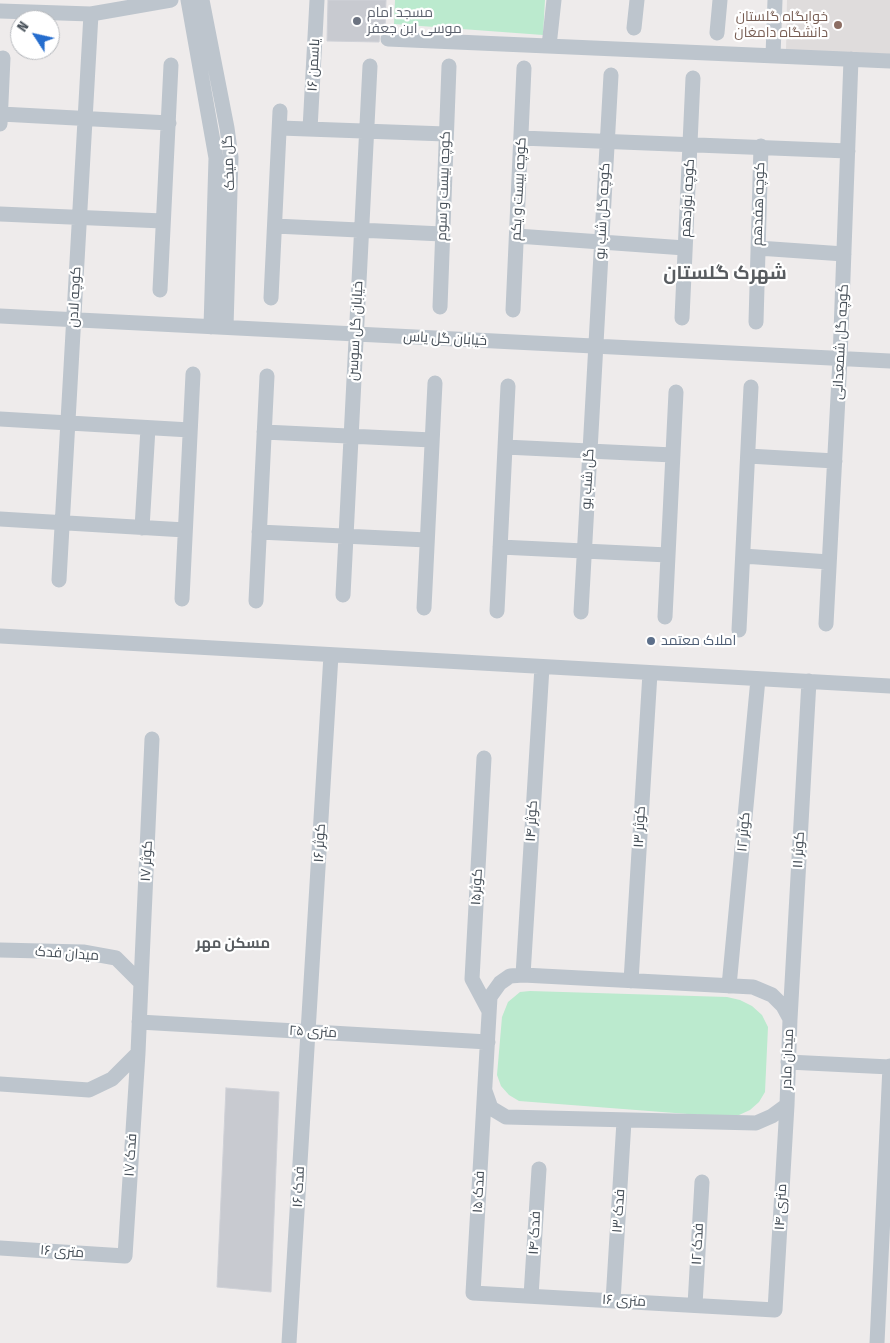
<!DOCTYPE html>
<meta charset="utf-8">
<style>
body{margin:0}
#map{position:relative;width:890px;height:1343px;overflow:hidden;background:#eeebeb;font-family:"Fira Sans Condensed",sans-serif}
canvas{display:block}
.north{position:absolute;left:10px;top:10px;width:50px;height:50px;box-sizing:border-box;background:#fff;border:1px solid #b5b8bc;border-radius:50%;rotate:305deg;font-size:14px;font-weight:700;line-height:20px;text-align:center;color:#454e57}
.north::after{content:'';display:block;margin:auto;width:18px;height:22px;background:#256dce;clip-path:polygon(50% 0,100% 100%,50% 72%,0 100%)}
</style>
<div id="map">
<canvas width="890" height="1343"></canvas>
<div class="north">N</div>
</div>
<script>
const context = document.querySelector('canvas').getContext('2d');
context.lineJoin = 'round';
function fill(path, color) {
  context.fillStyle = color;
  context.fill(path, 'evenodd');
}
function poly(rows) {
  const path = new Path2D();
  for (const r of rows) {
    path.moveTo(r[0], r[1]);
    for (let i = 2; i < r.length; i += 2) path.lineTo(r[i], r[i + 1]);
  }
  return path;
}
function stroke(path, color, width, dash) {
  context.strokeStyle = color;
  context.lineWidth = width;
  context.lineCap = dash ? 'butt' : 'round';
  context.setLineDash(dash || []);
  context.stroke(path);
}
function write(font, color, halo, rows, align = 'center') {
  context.font = font + ' "Fira Sans Condensed",Cairo,sans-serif';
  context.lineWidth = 4.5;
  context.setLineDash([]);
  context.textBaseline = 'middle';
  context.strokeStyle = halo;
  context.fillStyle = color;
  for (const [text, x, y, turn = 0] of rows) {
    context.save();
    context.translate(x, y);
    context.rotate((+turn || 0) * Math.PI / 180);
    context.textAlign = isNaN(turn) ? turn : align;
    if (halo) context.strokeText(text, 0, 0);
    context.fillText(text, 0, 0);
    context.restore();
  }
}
fill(poly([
 [787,0,890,0,890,54,786,50]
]), '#dfdcdc');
fill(poly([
 [395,0,545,0,543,35,394,24],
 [530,991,727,997,740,1000,752,1006,762,1015,768,1027,765,1092,759,1102,750,1110,739,1115,727,1117,519,1101,509,1095,501,1086,497,1075,502,1017,508,1002,520,992]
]), '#bbeace');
const building = poly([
 [328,0,386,0,385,30,380,34,379,42,327,41,328,0],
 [226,1088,279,1092,271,1292,217,1287,226,1088]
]);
fill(building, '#c8cad0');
stroke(building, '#cfd1d7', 1);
stroke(poly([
 [188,0,216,158,211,327],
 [202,0,227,128,231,157,226,327],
 [0,11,91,14,171,0],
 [634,28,637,0],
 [717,33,720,0],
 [388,39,890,61],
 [549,46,554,0],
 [773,56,775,0],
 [1,114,169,123],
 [0,124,3,58],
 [280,128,446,134],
 [310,129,317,0],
 [521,138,848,151],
 [0,214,163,221],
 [275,226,442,234],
 [517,236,685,248],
 [758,248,844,254],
 [160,290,171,65],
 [271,298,280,111],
 [440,307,449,66],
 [513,310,524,68],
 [0,316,890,361],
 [682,318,693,78],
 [756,322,761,146],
 [0,419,190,430],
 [264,432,432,440],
 [505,447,673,455],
 [748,456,835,461],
 [0,519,185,530],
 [142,528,148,428],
 [259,532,427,540],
 [500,547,668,555],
 [743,556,829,562],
 [59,580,91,14],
 [343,595,370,66],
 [182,599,193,374],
 [256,601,267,376],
 [424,608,435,383],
 [497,611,508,386],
 [581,612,611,75],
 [665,617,676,392],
 [826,624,840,359,851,59],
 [739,630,751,387],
 [0,636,890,686],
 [484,758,472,979,489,1011],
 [0,950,83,952,116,958,141,983,138,1053,112,1079,89,1090,0,1084],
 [523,975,542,667],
 [631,981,650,673],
 [141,983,152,739],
 [729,986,758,679],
 [790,1019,809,681],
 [139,1022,488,1042],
 [788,1062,890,1067],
 [485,1091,491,1108,506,1117,756,1123,772,1116,787,1105,790,1019,783,1006,772,995,753,987,523,975,510,976,500,983,490,997,473,1293,775,1310,787,1105],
 [0,1248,125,1256,138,1053],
 [531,1296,539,1169],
 [613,1301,624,1121],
 [695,1305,702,1182],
 [289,1343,331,655],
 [877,1343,890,1066]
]), '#bdc5cd', 15);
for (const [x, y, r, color] of [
 [357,21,5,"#6b7280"],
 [838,25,5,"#8d6e63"],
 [651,641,5,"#5c6f8a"]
]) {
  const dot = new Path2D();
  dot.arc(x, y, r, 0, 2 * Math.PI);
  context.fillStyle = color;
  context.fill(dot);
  stroke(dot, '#fff', 2);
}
write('14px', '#5b616d', '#fff', [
 ["مسجد امام",367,13],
 ["موسی ابن جعفر",367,29]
], 'left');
write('14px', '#785e54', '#fff', [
 ["خوابگاه گلستان",828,17],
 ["دانشگاه دامغان",828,33]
], 'right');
write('14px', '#454e57', '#fff', [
 ["یاسمن ۱۶",314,65,-87],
 ["گل میخک",229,163,-93],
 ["کوچه بیست و سوم",444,186,-88],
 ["کوچه بیست و یکم",519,189,-87],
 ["کوچه نوزدهم",688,198,-87],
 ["کوچه هفدهم",759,204,-88],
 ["کوچه گل شب بو",603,211,-87],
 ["کوچه لادن",75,297,-87],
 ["خیابان گل سوسن",356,331,-87],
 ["خیابان گل یاس",445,339,3],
 ["کوچه گل شمعدانی",841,342,-87],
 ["گل شب بو",588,479,-87],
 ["کوثر ۱۴",532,821,-87],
 ["کوثر ۱۳",640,827,-87],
 ["کوثر ۱۲",744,832,-85],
 ["کوثر ۱۶",320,843,-87],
 ["کوثر ۱۱",799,850,-87],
 ["کوثر ۱۷",147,861,-87],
 ["کوثر۱۵",477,887,-87],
 ["میدان فدک",67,954,4],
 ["۲۵ متری",313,1032,3],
 ["میدان مادر",788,1059,-88],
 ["فدک ۱۷",131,1155,-86],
 ["فدک ۱۶",299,1187,-87],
 ["فدک ۱۵",479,1192,-87],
 ["۱۴ متری",781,1207,-87],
 ["فدک ۱۳",619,1211,-86],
 ["فدک ۱۴",535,1233,-87],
 ["فدک ۱۲",698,1244,-87],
 ["۱۶ متری",62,1252,4],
 ["۱۶ متری",624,1301,3]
]);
write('14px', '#4e5e75', '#fff', [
 ["املاک معتمد",661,641]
], 'left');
write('bold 15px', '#585c60', '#fff', [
 ["مسکن مهر",233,944]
]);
write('bold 19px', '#585c60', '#fff', [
 ["شهرک گلستان",725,274]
]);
</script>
